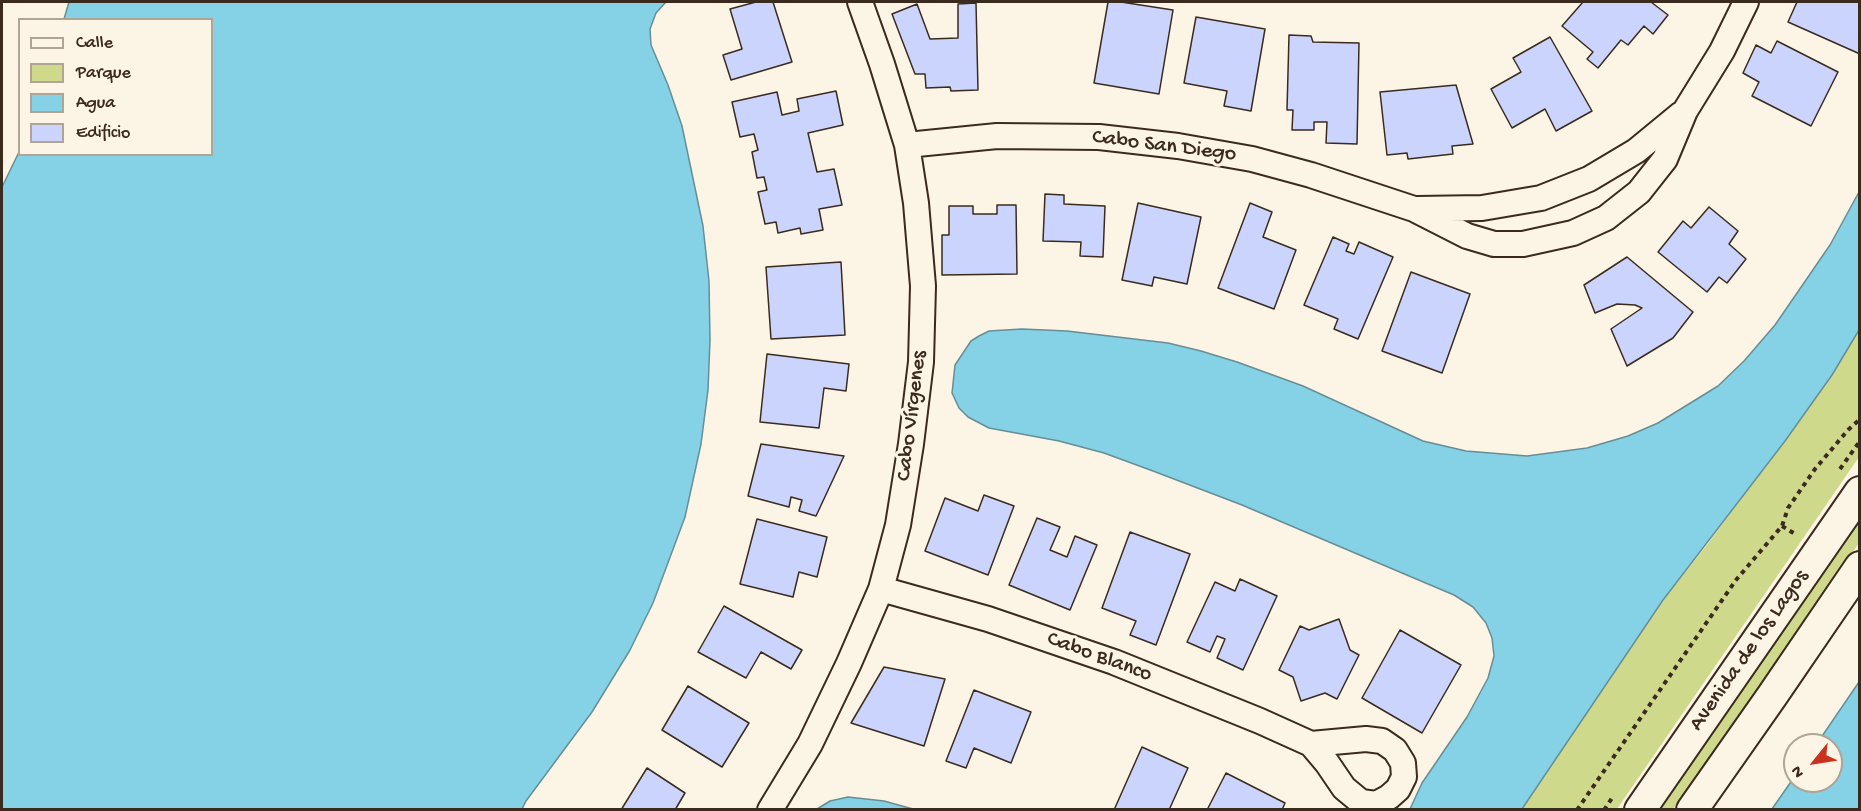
<!DOCTYPE html>
<meta charset="utf-8">
<style>
body{margin:0}
#map{position:relative;width:1861px;height:811px;overflow:hidden;background:#fcf5e5;font-family:"Gochi Hand",sans-serif}
canvas{display:block}
.frame{position:absolute;inset:0;border:3px solid #3b2a1e;pointer-events:none}
.legend{position:absolute;left:18px;top:18px;width:195px;height:138px;box-sizing:border-box;background:#fcf5e5;border:2px solid #afa495;margin:0;padding:8px 10px;list-style:none;font-size:18px;color:#3b2a1e}
.legend li{display:flex;align-items:center;gap:12px;height:30px}
.legend b{width:30px;border:2px solid #afa495}
.north{position:absolute;left:1783px;top:733px;width:60px;height:60px;box-sizing:border-box;background:#fcf5e5;border:2px solid #afa495;border-radius:50%;rotate:240deg;font-size:16px;font-weight:700;line-height:24px;text-align:center;color:#3b2a1e}
.north::after{content:'';display:block;margin:auto;width:21px;height:27px;background:#c8321e;clip-path:polygon(50% 0,100% 100%,50% 72%,0 100%)}
</style>
<div id="map">
<canvas width="1861" height="811"></canvas>
<div class="frame"></div>
<ul class="legend">
<li><b style="height:8px;background:#fcf5e5"></b>Calle</li>
<li><b style="height:16px;background:#cfd98c"></b>Parque</li>
<li><b style="height:16px;background:#85d1e5"></b>Agua</li>
<li><b style="height:16px;background:#cbd4fc"></b>Edificio</li>
</ul>
<div class="north">N</div>
</div>
<script>
const context = document.querySelector('canvas').getContext('2d');
context.lineJoin = 'round';
function fill(path, color) {
  context.fillStyle = color;
  context.fill(path, 'evenodd');
}
function poly(rows) {
  const path = new Path2D();
  for (const r of rows) {
    path.moveTo(r[0], r[1]);
    for (let i = 2; i < r.length; i += 2) path.lineTo(r[i], r[i + 1]);
  }
  return path;
}
function stroke(path, color, width, dash) {
  context.strokeStyle = color;
  context.lineWidth = width;
  context.lineCap = dash ? 'butt' : 'round';
  context.setLineDash(dash || []);
  context.stroke(path);
}
function write(font, color, halo, rows, align = 'center') {
  context.font = font + ' "Gochi Hand",sans-serif';
  context.lineWidth = 6;
  context.setLineDash([]);
  context.textBaseline = 'middle';
  context.strokeStyle = halo;
  context.fillStyle = color;
  for (const [text, x, y, turn = 0] of rows) {
    context.save();
    context.translate(x, y);
    context.rotate((+turn || 0) * Math.PI / 180);
    context.textAlign = isNaN(turn) ? turn : align;
    if (halo) context.strokeText(text, 0, 0);
    context.fillText(text, 0, 0);
    context.restore();
  }
}
fill(poly([
 [1859,330,1859,457,1617,809,1522,810,1663,600,1707,545,1832,375],
 [1859,513,1859,543,1673,809,1655,810]
]), '#cfd98c');
const water = poly([
 [69,2,666,2,656,13,650,29,651,45,668,85,682,126,703,226,709,281,710,340,708,390,701,444,685,517,653,603,630,650,592,712,526,801,522,809,2,809,2,187,19,152,20,154,212,154,212,20,64,19,69,2],
 [1859,192,1859,330,1832,375,1785,441,1663,600,1522,809,1410,809,1422,783,1467,717,1488,678,1494,656,1492,638,1486,623,1473,607,1454,595,1369,559,1242,505,1153,471,1104,453,1059,441,989,428,968,417,959,408,952,393,955,365,971,341,979,336,989,331,1022,329,1067,331,1168,343,1201,351,1237,362,1303,386,1423,441,1466,451,1527,456,1587,448,1628,436,1658,423,1718,386,1744,361,1775,325,1830,245,1859,192],
 [1859,682,1859,809,1772,809,1795,776,1795,781,1831,781,1831,745,1816,745,1859,682],
 [848,797,884,801,913,809,817,809,830,801,848,797]
]);
fill(water, '#85d1e5');
stroke(water, '#678e95', 1.5);
const building = poly([
 [756,2,773,2,792,62,731,80,723,55,742,49,730,9,756,2],
 [1108,2,1121,2,1173,10,1159,94,1094,83,1108,2],
 [1583,2,1651,2,1668,15,1653,34,1644,26,1628,45,1621,40,1598,68,1587,59,1593,52,1562,26,1583,2],
 [1797,2,1860,2,1860,54,1788,22,1797,2],
 [976,3,978,90,951,91,950,87,926,88,925,74,915,74,892,14,917,4,930,39,958,38,958,4,976,3],
 [1196,17,1265,29,1251,111,1224,106,1227,91,1184,83,1196,17],
 [1289,35,1311,36,1313,42,1359,43,1357,144,1326,143,1327,122,1314,122,1314,130,1292,130,1293,110,1287,110,1289,35],
 [1550,37,1592,111,1556,131,1545,109,1512,128,1491,89,1521,72,1513,58,1550,37],
 [1777,41,1838,72,1811,126,1752,96,1759,82,1743,73,1756,45,1771,53,1777,41],
 [1456,85,1473,144,1452,146,1453,154,1408,159,1407,153,1387,155,1380,92,1456,85],
 [836,91,843,125,808,133,817,172,834,169,842,205,819,209,823,230,801,234,800,228,778,233,776,222,765,224,758,192,767,190,764,177,757,178,752,152,758,150,754,134,740,137,732,102,777,92,782,115,799,111,797,99,836,91],
 [1045,194,1064,195,1064,204,1105,206,1103,257,1080,256,1081,242,1043,241,1045,194],
 [1138,203,1201,217,1187,284,1154,277,1152,286,1122,280,1138,203],
 [1250,203,1272,212,1263,237,1296,250,1274,309,1218,288,1250,203],
 [997,205,1016,205,1017,274,942,275,942,235,949,235,949,206,973,206,973,214,997,214,997,205],
 [1709,207,1738,231,1729,244,1746,259,1727,283,1719,277,1707,292,1658,252,1683,221,1691,228,1709,207],
 [1333,237,1349,244,1346,251,1354,254,1359,242,1393,257,1358,339,1334,329,1338,319,1304,305,1333,237],
 [1627,257,1693,312,1673,338,1627,366,1611,329,1642,308,1635,305,1617,304,1595,313,1584,285,1627,257],
 [841,262,845,335,771,339,766,267,841,262],
 [1411,272,1470,294,1442,373,1382,351,1411,272],
 [767,354,849,364,846,391,824,388,819,428,760,422,767,354],
 [761,444,844,456,816,516,799,511,802,500,791,497,789,507,748,496,761,444],
 [984,495,1014,506,988,575,925,551,945,498,978,511,984,495],
 [1037,518,1060,527,1050,550,1067,557,1075,536,1097,545,1070,610,1009,585,1037,518],
 [757,519,827,537,817,577,799,572,793,597,740,584,757,519],
 [1130,532,1190,554,1156,645,1130,635,1136,621,1102,608,1130,532],
 [1240,579,1277,596,1243,670,1217,658,1225,639,1217,636,1210,652,1187,642,1215,582,1235,591,1240,579],
 [724,606,802,650,791,669,761,652,746,678,698,652,724,606],
 [1339,619,1350,650,1359,655,1337,699,1325,693,1301,701,1293,677,1279,670,1300,626,1309,630,1339,619],
 [1400,630,1461,665,1422,733,1362,698,1400,630],
 [884,667,945,679,924,746,851,723,884,667],
 [688,686,749,723,722,767,662,730,688,686],
 [974,690,1031,712,1011,763,974,748,966,768,946,761,974,690],
 [1142,747,1188,768,1169,810,1114,810,1142,747],
 [647,768,685,793,675,810,621,810,647,768],
 [1226,773,1285,803,1282,810,1207,810,1226,773]
]);
fill(building, '#cbd4fc');
stroke(building, '#3b2a1e', 1.5);
const minor = poly([
 [907,145,997,136,1099,137,1178,146,1252,159,1311,175,1414,209,1467,236,1494,244,1523,244,1573,233,1606,218,1639,192,1665,159,1685,111,1722,51,1746,2],
 [1417,209,1482,208,1541,198,1589,179,1636,151,1681,114],
 [881,589,988,619,1114,662,1260,721,1311,744,1327,763,1344,788,1361,802,1376,804,1389,797,1398,789,1404,777,1403,763,1395,750,1382,741,1366,739,1311,744],
 [770,810,810,744,849,663,881,589,898,525,911,444,921,362,923,286,916,203,907,145,882,64,860,2]
]);
const tertiary = poly([
 [1640,810,1860,492],
 [1692,810,1772,696,1860,567]
]);
stroke(minor, '#3b2a1e', 28);
stroke(tertiary, '#3b2a1e', 34);
stroke(poly([
 [1840,469,1860,441],
 [1782,526,1795,534],
 [1577,810,1736,580,1782,526,1788,508,1815,469,1848,430,1860,419],
 [1604,810,1612,798]
]), '#3b2a1e', 4, [4.5, 4.5]);
stroke(minor, '#fcf5e5', 24);
stroke(tertiary, '#fcf5e5', 30);
write('22px', '#3b2a1e', '#fcf5e5', [
 ["Cabo San Diego",1164,147,7],
 ["Cabo Vírgenes",913,416,-83],
 ["Avenida de los Lagos",1750,651,-55],
 ["Cabo Blanco",1099,658,20]
]);
</script>
